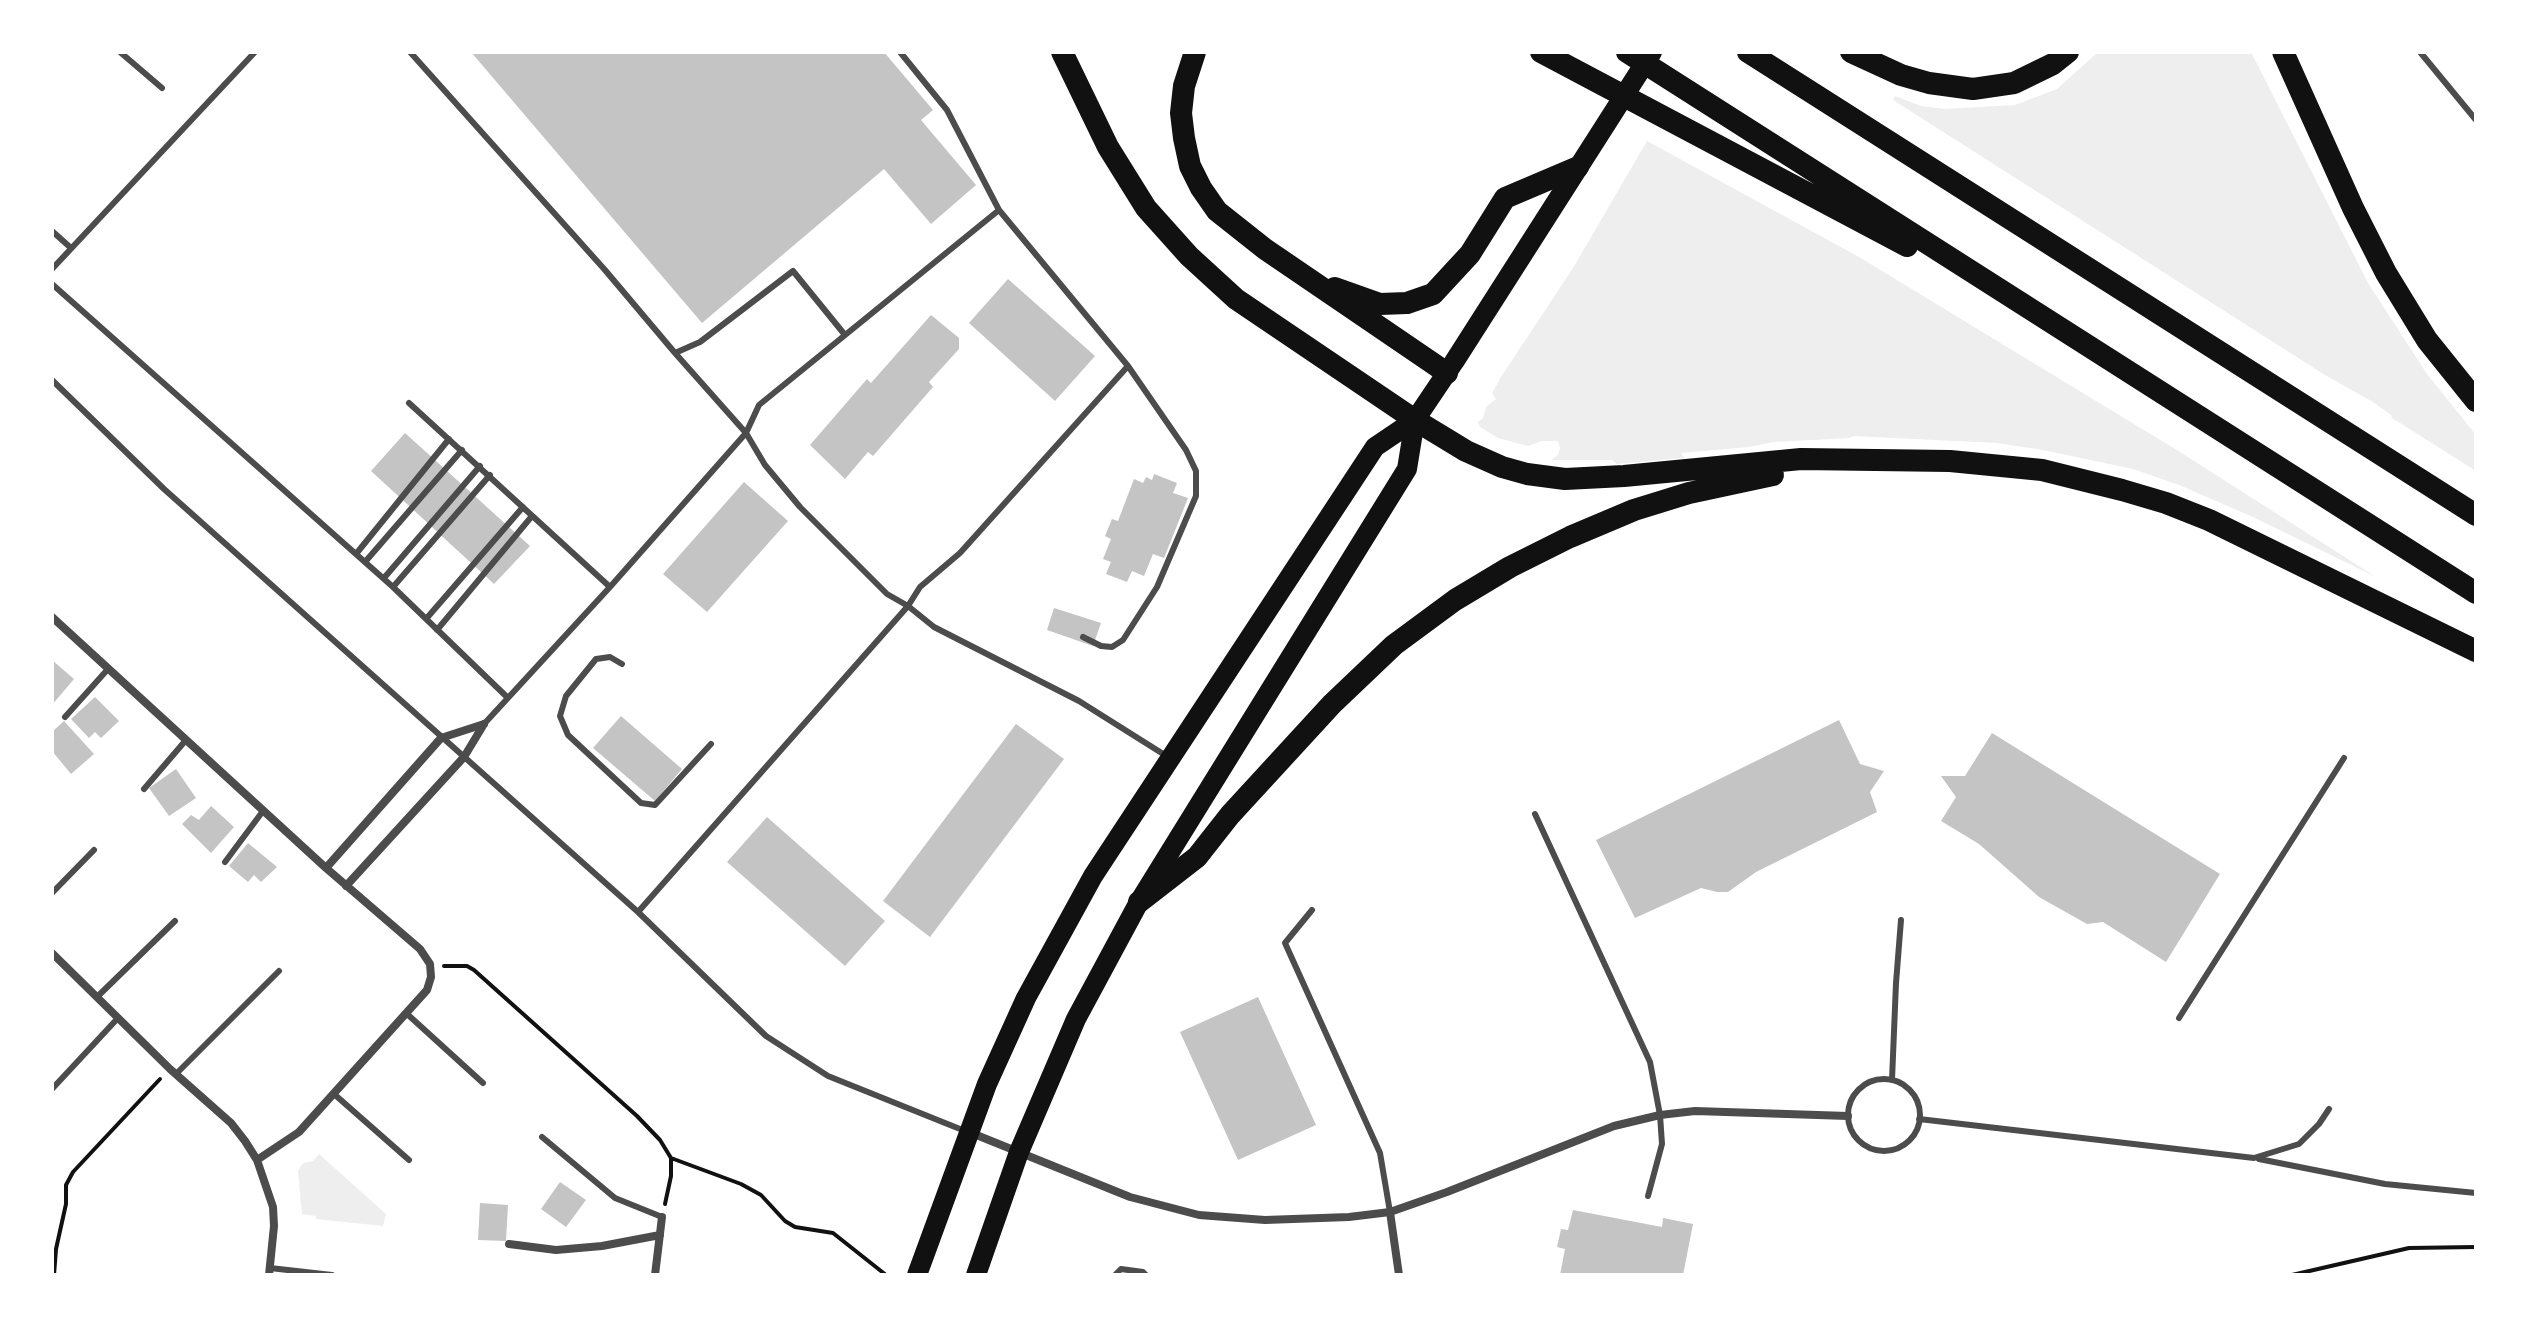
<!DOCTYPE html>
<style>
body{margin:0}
#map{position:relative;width:2528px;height:1327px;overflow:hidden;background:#fff;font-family:Lato,sans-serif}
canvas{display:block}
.frame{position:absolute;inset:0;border:54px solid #fff;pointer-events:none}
</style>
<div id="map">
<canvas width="2528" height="1327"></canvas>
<div class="frame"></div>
</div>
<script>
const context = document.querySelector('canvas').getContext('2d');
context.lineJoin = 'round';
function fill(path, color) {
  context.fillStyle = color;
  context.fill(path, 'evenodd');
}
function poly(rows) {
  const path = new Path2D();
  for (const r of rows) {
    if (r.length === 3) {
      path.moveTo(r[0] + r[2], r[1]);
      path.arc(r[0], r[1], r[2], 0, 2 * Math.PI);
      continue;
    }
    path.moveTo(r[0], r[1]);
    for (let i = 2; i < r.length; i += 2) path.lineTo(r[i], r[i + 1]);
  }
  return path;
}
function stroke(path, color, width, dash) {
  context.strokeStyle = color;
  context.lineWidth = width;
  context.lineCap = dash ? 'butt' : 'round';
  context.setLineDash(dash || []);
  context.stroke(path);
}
fill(poly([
 [2098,52,2251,52,2368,283,2427,374,2476,435,2476,471,2392,418,2391,415,2373,402,2325,375,1893,100,1895,96,1921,106,1945,109,2015,105,2057,89],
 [1647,141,1859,257,2180,452,2376,577,2253,517,2179,485,2133,469,2043,450,1997,443,1853,436,1850,438,1773,442,1749,447,1681,453,1684,458,1617,464,1612,460,1551,460,1558,455,1560,448,1558,441,1542,441,1528,446,1498,438,1480,427,1478,422,1483,418,1486,407,1496,399,1492,393,1501,377,1573,268],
 [319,1154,386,1214,383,1226,316,1219,316,1216,302,1214,298,1171,303,1163,313,1161]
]), '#eee');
fill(poly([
 [471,52,884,52,933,110,921,120,976,185,931,224,884,169,702,323],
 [1008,279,1095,356,1055,401,969,323],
 [931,315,959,338,959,349,929,382,933,387,873,456,868,452,845,479,810,445,867,379,871,383],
 [405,433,530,546,494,584,371,471],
 [1154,474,1177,483,1173,493,1188,498,1164,558,1153,554,1144,576,1132,571,1127,582,1106,574,1111,562,1103,559,1111,539,1105,536,1112,519,1118,521,1134,479,1143,483,1146,477,1152,480],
 [744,482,788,521,707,612,663,574],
 [1054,608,1101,623,1093,646,1047,630],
 [52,660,74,679,52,705],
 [95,697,119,721,101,738,95,732,89,738,71,719],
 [621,716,682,769,655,801,593,748],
 [1839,720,1860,764,1884,771,1870,792,1877,812,1756,872,1728,892,1717,892,1701,888,1635,918,1596,840],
 [64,721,94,754,71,774,52,751,52,732],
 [1016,724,1064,759,930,937,883,901],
 [1992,733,2220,874,2166,962,2103,922,2087,924,2039,897,1979,844,1941,821,1956,797,1941,776,1965,776],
 [176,769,196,798,169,816,149,788],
 [211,806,234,827,211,853,182,824,191,815,199,820],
 [767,817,885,921,845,966,727,862],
 [248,843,277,867,261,882,254,875,248,882,229,866],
 [1258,997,1316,1125,1238,1160,1180,1032],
 [560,1182,586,1200,566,1227,541,1209],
 [480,1203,508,1205,506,1241,478,1240],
 [1573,1210,1662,1227,1663,1218,1693,1224,1683,1275,1560,1275,1565,1249,1557,1247,1561,1229,1568,1230]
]), '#c4c4c4');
stroke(poly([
 [444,966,467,966,474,970,637,1116,660,1140,671,1158,671,1176,665,1204],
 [671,1158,741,1184,761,1195,785,1221,795,1227,833,1233,886,1275],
 [54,1275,56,1249,66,1204,66,1185,73,1172,160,1079],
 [2292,1275,2409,1248,2476,1247]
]), '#111', 4);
stroke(poly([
 [120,52,162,88],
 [410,52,605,270,675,353,746,433,765,465,800,507,887,594,908,606,934,627,1079,701,1168,757],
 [900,52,947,110,999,210,1128,366,1186,450,1196,471,1196,496,1157,587,1123,640,1112,647,1101,646,1083,637],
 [2420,52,2476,120],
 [52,231,71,248],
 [52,269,255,52],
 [52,284,393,587,508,698],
 [675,353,700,342,793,271,845,335],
 [52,380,164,489,638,912,766,1036,828,1076,965,1131],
 [409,403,610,587],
 [356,554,449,439],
 [365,562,462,450],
 [384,578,480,466],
 [393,587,490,475],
 [426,619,523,507],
 [437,630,532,516],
 [622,664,610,657,596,659,566,696,560,716,568,735,641,803,655,805,711,744],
 [65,717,108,669],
 [484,724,610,587,746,433,759,405,999,210],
 [144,789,186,740],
 [1535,814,1650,1062,1660,1115,1662,1144,1648,1196],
 [225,862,263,811],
 [52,893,94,850],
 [1312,910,1285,943,1380,1153,1390,1212],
 [638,912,908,606,920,587,960,553,1128,366],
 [97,997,175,921],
 [406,1013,483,1083],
 [2179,1018,2344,758],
 [176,1074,279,971],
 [1884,1115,36],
 [1892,1080,1896,983,1901,920],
 [52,1089,118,1018],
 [334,1094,409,1160],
 [1919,1119,2254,1158,2299,1144,2319,1124,2329,1109],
 [542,1137,615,1198,662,1217],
 [2259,1159,2385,1184,2476,1193],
 [270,1268,332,1275],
 [1115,1275,1121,1269,1143,1272,1146,1275]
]), '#4c4c4c', 6);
stroke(poly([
 [52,617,326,868,420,949,430,964,431,977,427,990,299,1132,257,1160],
 [326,868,441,738,484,724],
 [346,886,464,757,484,724],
 [52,953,170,1069,231,1123,245,1141,257,1160,273,1207,274,1226,269,1275],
 [969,1132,1130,1197,1199,1215,1265,1220,1349,1217,1390,1212,1447,1192,1614,1126,1660,1115,1695,1111,1848,1116],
 [1390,1212,1399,1275],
 [509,1244,556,1250,602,1246,660,1235],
 [655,1275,662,1217]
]), '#4c4c4c', 8);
stroke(poly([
 [917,1275,987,1084,1026,998,1093,876,1375,447,1415,420,1454,362,1652,52],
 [976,1275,1019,1152,1076,1019,1139,902,1407,469,1415,420]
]), '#111', 20);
stroke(poly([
 [1062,52,1108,147,1146,208,1189,256,1236,299,1415,420,1466,451,1502,467,1527,474,1565,479,1624,476,1801,459,1950,461,2042,470,2122,490,2166,503,2209,520,2476,651],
 [1195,52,1184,86,1181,113,1184,138,1190,166,1201,188,1217,211,1265,249,1447,373],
 [1541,52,1907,246],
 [1627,52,2476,593],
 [1748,52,2476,515],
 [1851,52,1901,75,1929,83,1973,89,2014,83,2053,64,2068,52],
 [2283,52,2353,208,2386,273,2427,340,2476,401],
 [1335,288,1380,304,1407,303,1433,294,1470,254,1505,198,1578,167],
 [1139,902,1197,857,1230,815,1332,704,1394,645,1455,600,1510,567,1570,537,1634,510,1689,493,1773,475]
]), '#111', 22);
</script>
